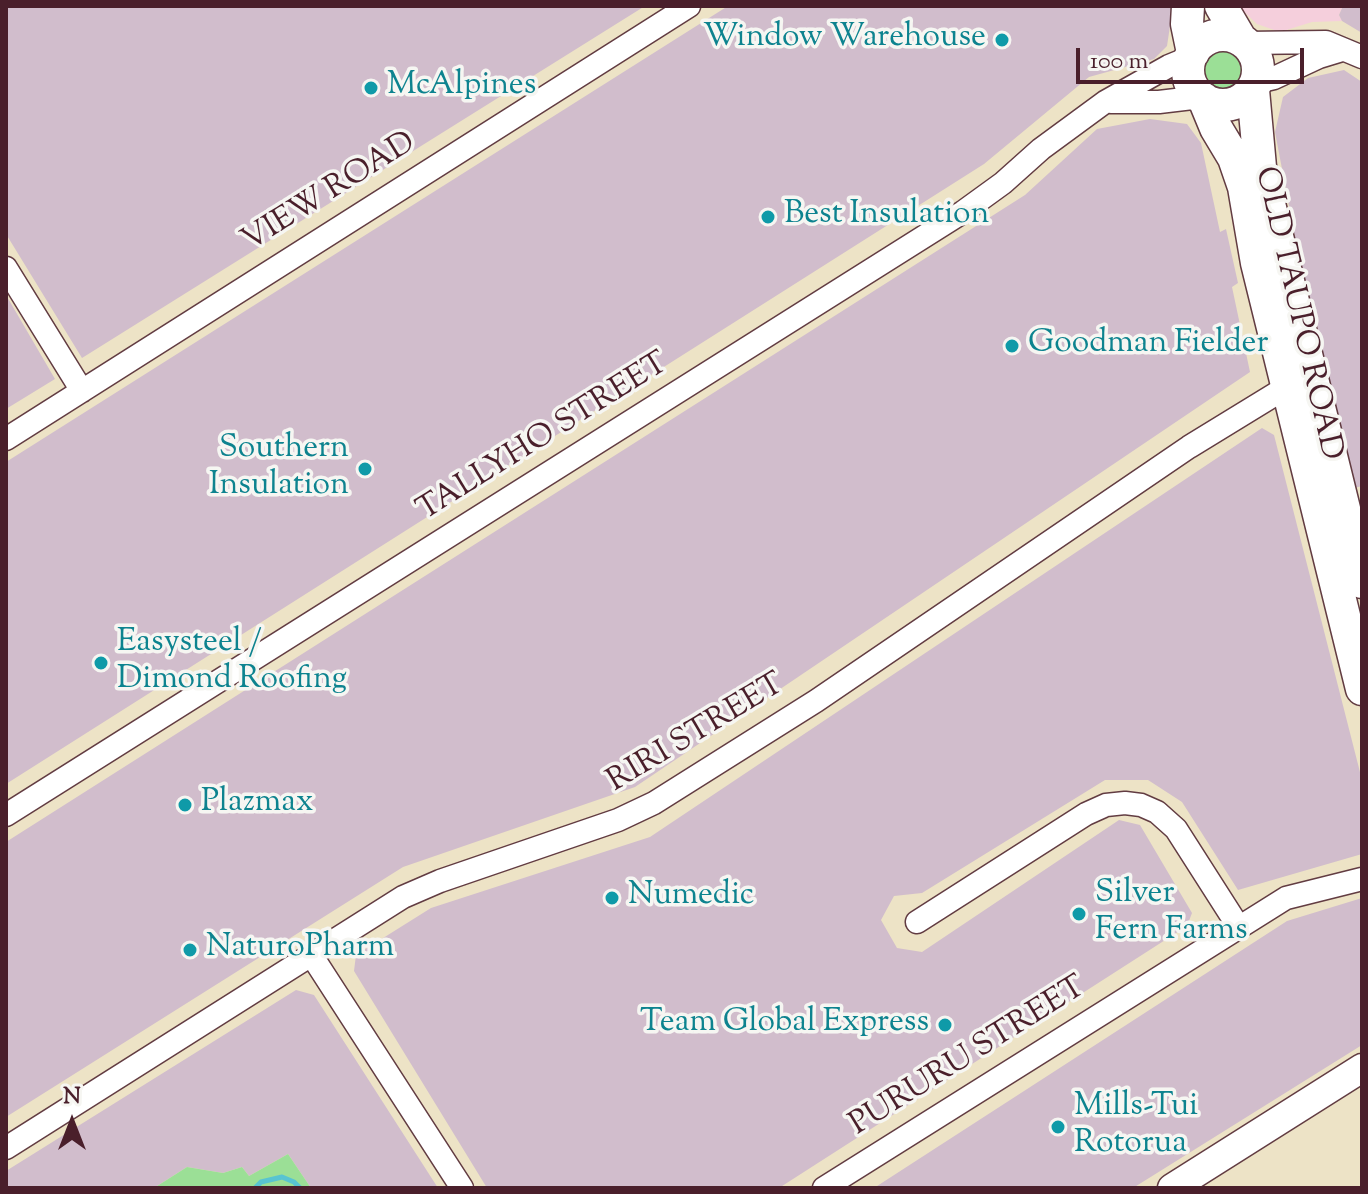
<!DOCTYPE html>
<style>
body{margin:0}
#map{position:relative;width:1368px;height:1194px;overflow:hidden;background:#ede3c6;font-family:"Sorts Mill Goudy",serif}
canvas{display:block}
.frame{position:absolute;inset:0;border:8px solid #4a1f2b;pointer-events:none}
.north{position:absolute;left:32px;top:1082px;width:80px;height:80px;-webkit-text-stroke:6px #f6f6f2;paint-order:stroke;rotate:0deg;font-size:22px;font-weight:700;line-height:32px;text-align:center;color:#4a1f2b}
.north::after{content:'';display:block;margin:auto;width:28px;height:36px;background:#4a1f2b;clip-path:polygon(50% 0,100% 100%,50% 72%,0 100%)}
.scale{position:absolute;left:1076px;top:48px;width:228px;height:36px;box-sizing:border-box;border:4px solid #4a1f2b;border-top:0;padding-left:10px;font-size:24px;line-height:28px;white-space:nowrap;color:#4a1f2b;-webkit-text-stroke:6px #f6f6f2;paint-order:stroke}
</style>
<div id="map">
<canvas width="1368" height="1194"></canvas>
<div class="frame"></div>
<div class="north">N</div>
<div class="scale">100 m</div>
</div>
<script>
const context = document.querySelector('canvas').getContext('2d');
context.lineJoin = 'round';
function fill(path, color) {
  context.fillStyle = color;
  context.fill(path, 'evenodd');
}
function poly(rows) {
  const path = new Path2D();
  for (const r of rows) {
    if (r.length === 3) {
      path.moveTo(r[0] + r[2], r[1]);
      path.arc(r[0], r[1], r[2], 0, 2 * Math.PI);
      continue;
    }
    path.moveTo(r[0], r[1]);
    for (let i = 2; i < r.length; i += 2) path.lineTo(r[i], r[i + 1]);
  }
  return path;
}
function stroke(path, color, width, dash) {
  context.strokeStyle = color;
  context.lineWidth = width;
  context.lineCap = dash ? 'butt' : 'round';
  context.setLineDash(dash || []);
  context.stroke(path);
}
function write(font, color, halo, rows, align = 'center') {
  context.font = font + ' "Sorts Mill Goudy",serif';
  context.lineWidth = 7;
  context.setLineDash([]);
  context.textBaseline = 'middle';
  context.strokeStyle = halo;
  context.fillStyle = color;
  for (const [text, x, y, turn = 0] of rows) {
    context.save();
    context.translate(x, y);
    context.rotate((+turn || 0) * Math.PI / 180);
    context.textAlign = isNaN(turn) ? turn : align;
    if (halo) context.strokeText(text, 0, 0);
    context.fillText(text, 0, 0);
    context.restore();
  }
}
fill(poly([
 [1238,6,1343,6,1339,15,1342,21,1312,22,1280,32,1257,24]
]), '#f5cfdc');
fill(poly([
 [6,6,645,6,82,358,6,234],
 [728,6,1173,6,1167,46,1154,59,1089,77,984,164,6,784,6,462],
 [1343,6,1362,6,1362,33,1342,21,1339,15],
 [1344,70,1362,82,1362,486,1343,491,1275,132,1283,97,1308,78],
 [1150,119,1187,124,1201,143,1220,232,1226,229,1238,283,1232,287,1250,372,635,787,403,867,6,1117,6,842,1025,195,1097,129],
 [6,295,55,379,6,409],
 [1262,428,1274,435,1362,780,1362,854,1238,890,1182,802,1148,780,1105,780,922,893,894,896,881,920,897,948,922,952,1119,820,1140,825,1192,913,1187,926,779,1188,487,1188,354,971,356,955,431,908,650,837],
 [1362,898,1362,1045,1133,1188,874,1188,1287,921],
 [296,990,314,995,438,1188,311,1188,288,1154,249,1176,242,1167,223,1173,187,1167,154,1188,6,1188,6,1171]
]), '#d1bdcc');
fill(poly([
 [1222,71,26],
 [288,1154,311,1188,154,1188,187,1167,223,1173,242,1167,249,1176]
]), '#9bdf96');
stroke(poly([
 [255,1188,261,1182,282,1177,294,1182,300,1188]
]), '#58c4d1', 5);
const minor = poly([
 [1246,43,1326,42,1362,57],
 [1257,82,1274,78,1319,57,1342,50],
 [1111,102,1159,102,1201,97],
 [6,268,82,391],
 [6,439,689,6],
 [6,815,963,212,1003,183,1041,149,1105,102,1169,66,1191,57],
 [917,922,1086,814,1106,805,1125,803,1141,805,1157,812,1176,829,1238,926],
 [312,956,462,1188],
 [6,1148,403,897,440,881,618,820,654,803,816,701,1189,447,1300,379],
 [824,1188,1286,898,1362,879]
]);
const major = poly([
 [1172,1188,1362,1068]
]);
const highway = poly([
 [1188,6,1187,24,1193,53],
 [1221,6,1241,40],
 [1223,70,35],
 [1253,90,1260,167,1362,582],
 [1204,99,1216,128,1234,158,1244,187,1257,263,1362,689]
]);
stroke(minor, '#623c42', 25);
stroke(major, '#623c42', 31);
stroke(highway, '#623c42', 35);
stroke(minor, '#fff', 22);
stroke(major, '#fff', 28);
stroke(highway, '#fff', 32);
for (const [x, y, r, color] of [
 [1002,40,8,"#0f9aa8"],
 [371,88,8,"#0f9aa8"],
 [768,217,8,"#0f9aa8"],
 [1012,346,8,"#0f9aa8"],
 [365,469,8,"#0f9aa8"],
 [101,663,8,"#0f9aa8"],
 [185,805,8,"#0f9aa8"],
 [612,898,8,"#0f9aa8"],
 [1079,914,8,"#0f9aa8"],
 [190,950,8,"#0f9aa8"],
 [945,1025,8,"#0f9aa8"],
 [1058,1127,8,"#0f9aa8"]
]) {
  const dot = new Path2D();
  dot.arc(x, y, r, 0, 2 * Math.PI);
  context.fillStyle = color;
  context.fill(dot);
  stroke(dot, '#f6f6f2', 3);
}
write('32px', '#0d838f', '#f6f6f2', [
 ["Window Warehouse",986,40,"right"],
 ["McAlpines",387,88],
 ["Best Insulation",784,217],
 ["Goodman Fielder",1028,346],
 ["Southern",349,451,"right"],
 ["Insulation",349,488,"right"],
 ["Easysteel /",117,645],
 ["Dimond Roofing",117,682],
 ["Plazmax",201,805],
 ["Silver",1095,896],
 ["Fern Farms",1095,933],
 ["Numedic",628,898],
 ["NaturoPharm",206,950],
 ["Team Global Express",929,1025,"right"],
 ["Mills-Tui",1074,1109],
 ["Rotorua",1074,1146]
], 'left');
write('32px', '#4a1f2b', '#f6f6f2', [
 ["VIEW ROAD",330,194,-32],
 ["OLD TAUPO ROAD",1296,314,77],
 ["TALLYHO STREET",544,439,-32],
 ["RIRI STREET",697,735,-31],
 ["PURURU STREET",969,1058,-32]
]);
</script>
